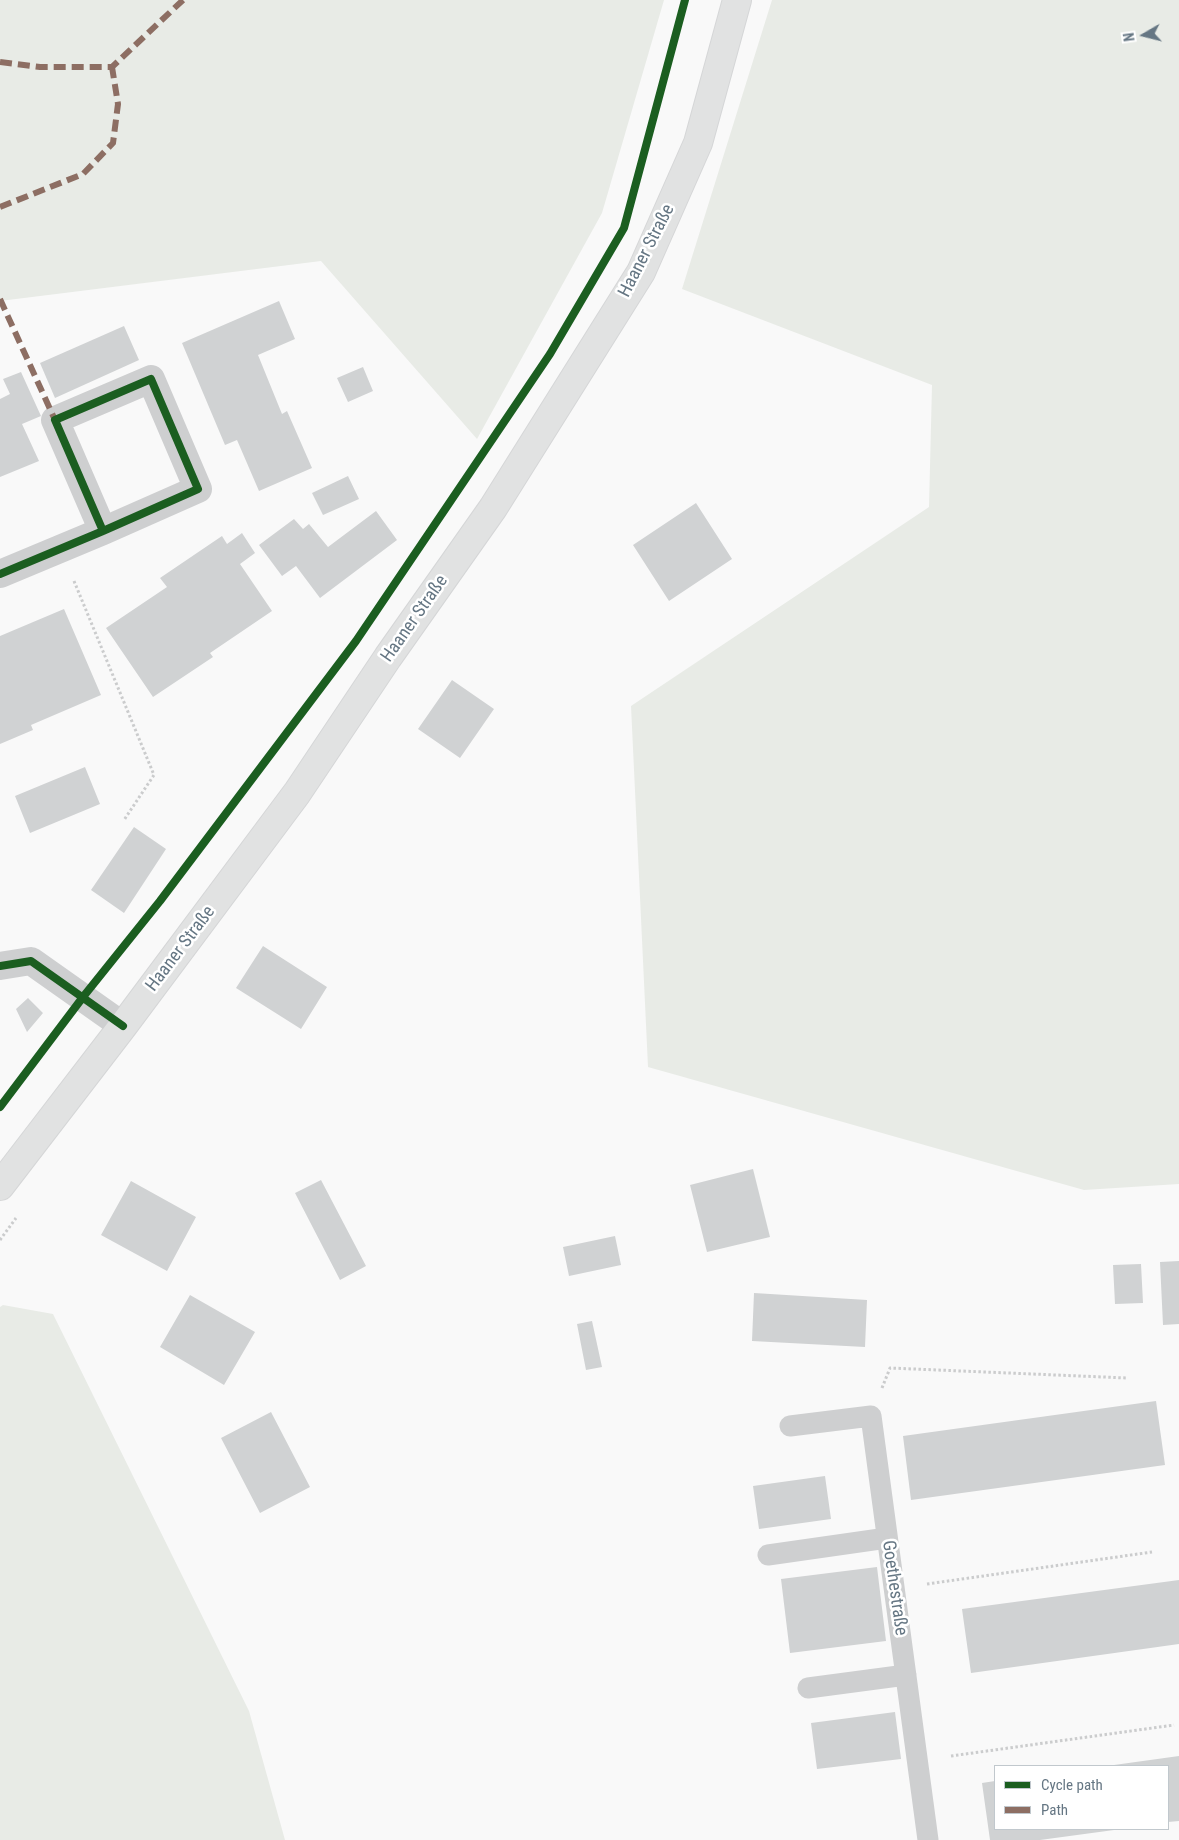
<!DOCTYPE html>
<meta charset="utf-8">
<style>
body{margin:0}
#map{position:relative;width:1179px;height:1840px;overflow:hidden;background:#f9f9f9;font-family:"Roboto Condensed",sans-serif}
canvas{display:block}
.legend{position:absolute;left:994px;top:1765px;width:175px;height:65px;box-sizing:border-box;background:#fff;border:1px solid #c1c8cd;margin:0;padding:6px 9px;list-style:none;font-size:15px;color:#657683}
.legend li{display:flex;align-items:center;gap:10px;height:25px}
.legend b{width:25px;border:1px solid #c1c8cd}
.north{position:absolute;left:1119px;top:10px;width:50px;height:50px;-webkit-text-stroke:4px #fff;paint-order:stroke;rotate:262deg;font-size:14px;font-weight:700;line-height:20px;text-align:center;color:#657683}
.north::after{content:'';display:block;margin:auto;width:18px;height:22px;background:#657683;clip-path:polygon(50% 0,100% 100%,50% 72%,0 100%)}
</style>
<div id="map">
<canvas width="1179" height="1840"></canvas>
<ul class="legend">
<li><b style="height:6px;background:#1b5e20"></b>Cycle path</li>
<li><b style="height:6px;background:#8d6e63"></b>Path</li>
</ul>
<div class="north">N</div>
</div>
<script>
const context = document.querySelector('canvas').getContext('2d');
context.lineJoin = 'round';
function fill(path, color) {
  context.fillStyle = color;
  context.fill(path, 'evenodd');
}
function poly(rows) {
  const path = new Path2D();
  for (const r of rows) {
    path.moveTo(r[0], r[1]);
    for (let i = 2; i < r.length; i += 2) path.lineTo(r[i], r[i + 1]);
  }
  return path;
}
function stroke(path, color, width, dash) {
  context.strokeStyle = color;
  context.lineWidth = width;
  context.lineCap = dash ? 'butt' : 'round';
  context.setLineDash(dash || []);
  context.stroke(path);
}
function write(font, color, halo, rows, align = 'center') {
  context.font = font + ' "Roboto Condensed",sans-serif';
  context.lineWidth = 5;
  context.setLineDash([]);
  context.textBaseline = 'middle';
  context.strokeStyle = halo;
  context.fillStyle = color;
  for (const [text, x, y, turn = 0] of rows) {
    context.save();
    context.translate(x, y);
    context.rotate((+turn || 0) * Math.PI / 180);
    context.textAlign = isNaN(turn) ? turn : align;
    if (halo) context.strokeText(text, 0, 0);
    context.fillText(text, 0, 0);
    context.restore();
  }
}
fill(poly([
 [0,0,664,0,602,213,477,439,321,261,0,301],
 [772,0,1179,0,1179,1184,1084,1190,648,1067,631,706,929,507,932,385,682,289],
 [3,1305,53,1314,249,1711,285,1840,0,1840,0,1307]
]), '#e8ebe6');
fill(poly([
 [279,301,295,339,258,355,282,414,287,411,312,468,259,491,237,440,225,445,182,343],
 [124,326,139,360,55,398,40,363],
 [363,367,373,391,348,402,337,378],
 [21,372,41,416,22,424,39,461,0,477,0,399,10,394,3,379],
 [348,476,359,499,323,515,312,493],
 [696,503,732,559,669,601,633,545],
 [376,511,397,540,320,598,296,566,282,576,259,545,294,519,303,529,309,524,328,547],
 [242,533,255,553,240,564,272,611,210,653,213,657,153,697,106,628,167,587,160,578,222,536,227,544],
 [64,609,101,695,31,725,33,730,0,744,0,636],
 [452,680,494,709,460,758,418,729],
 [85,767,100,804,30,833,15,796],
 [134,827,166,849,124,913,91,890],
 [263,946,327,987,301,1029,236,988],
 [28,998,43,1013,27,1032,16,1009],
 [753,1169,770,1237,707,1252,690,1185],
 [321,1180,366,1266,340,1280,295,1193],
 [131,1181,196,1217,167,1271,101,1235],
 [615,1236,621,1265,569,1276,563,1247],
 [1179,1261,1179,1324,1163,1325,1160,1262],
 [1141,1264,1143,1303,1115,1304,1113,1265],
 [754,1293,867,1300,865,1347,752,1341],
 [190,1295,255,1332,224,1385,160,1347],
 [592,1321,602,1367,586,1370,577,1324],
 [1156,1401,1165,1465,911,1500,903,1436],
 [271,1412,310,1487,260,1513,221,1438],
 [825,1476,831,1519,759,1529,753,1486],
 [877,1567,886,1641,790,1653,781,1579],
 [1179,1580,1179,1644,971,1673,962,1609],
 [895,1712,901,1759,817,1769,811,1723],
 [1179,1756,1179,1821,1168,1822,1168,1766,1114,1765],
 [995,1781,995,1829,1114,1830,1040,1840,990,1840,982,1783]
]), '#d0d2d3');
const secondary = poly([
 [0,1186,123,1026,297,793,388,657,493,508,641,272,698,143,737,0]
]);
stroke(secondary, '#d5d6d7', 30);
stroke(poly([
 [74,581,154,775,124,820],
 [0,1240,16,1218],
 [882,1388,890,1368,1127,1378],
 [927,1584,1152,1552],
 [951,1756,1174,1725]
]), '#cbcccd', 3, [2.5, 2.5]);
stroke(poly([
 [790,1426,871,1416,928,1840],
 [768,1555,887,1538],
 [808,1688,906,1675]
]), '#cecfd0', 21);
stroke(poly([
 [0,574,103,531,198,489,151,379,55,420,103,531],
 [0,966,31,961,123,1026]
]), '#cecfd0', 28);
stroke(secondary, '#e1e2e2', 28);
stroke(poly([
 [0,62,40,67,112,67,183,0],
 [0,207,83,174,113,143,118,104,112,67],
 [0,299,55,420]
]), '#8d6e63', 6, [12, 6]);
stroke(poly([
 [0,574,103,531,198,489,151,379,55,420,103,531],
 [0,966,31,961,123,1026],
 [0,1107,83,997,160,901,356,641,550,354,624,228,685,0]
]), '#1b5e20', 8);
write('18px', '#657683', '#fff', [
 ["Haaner Straße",647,251,-63],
 ["Haaner Straße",415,619,-55],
 ["Haaner Straße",181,949,-53],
 ["Goethestraße",894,1588,82]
]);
</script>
